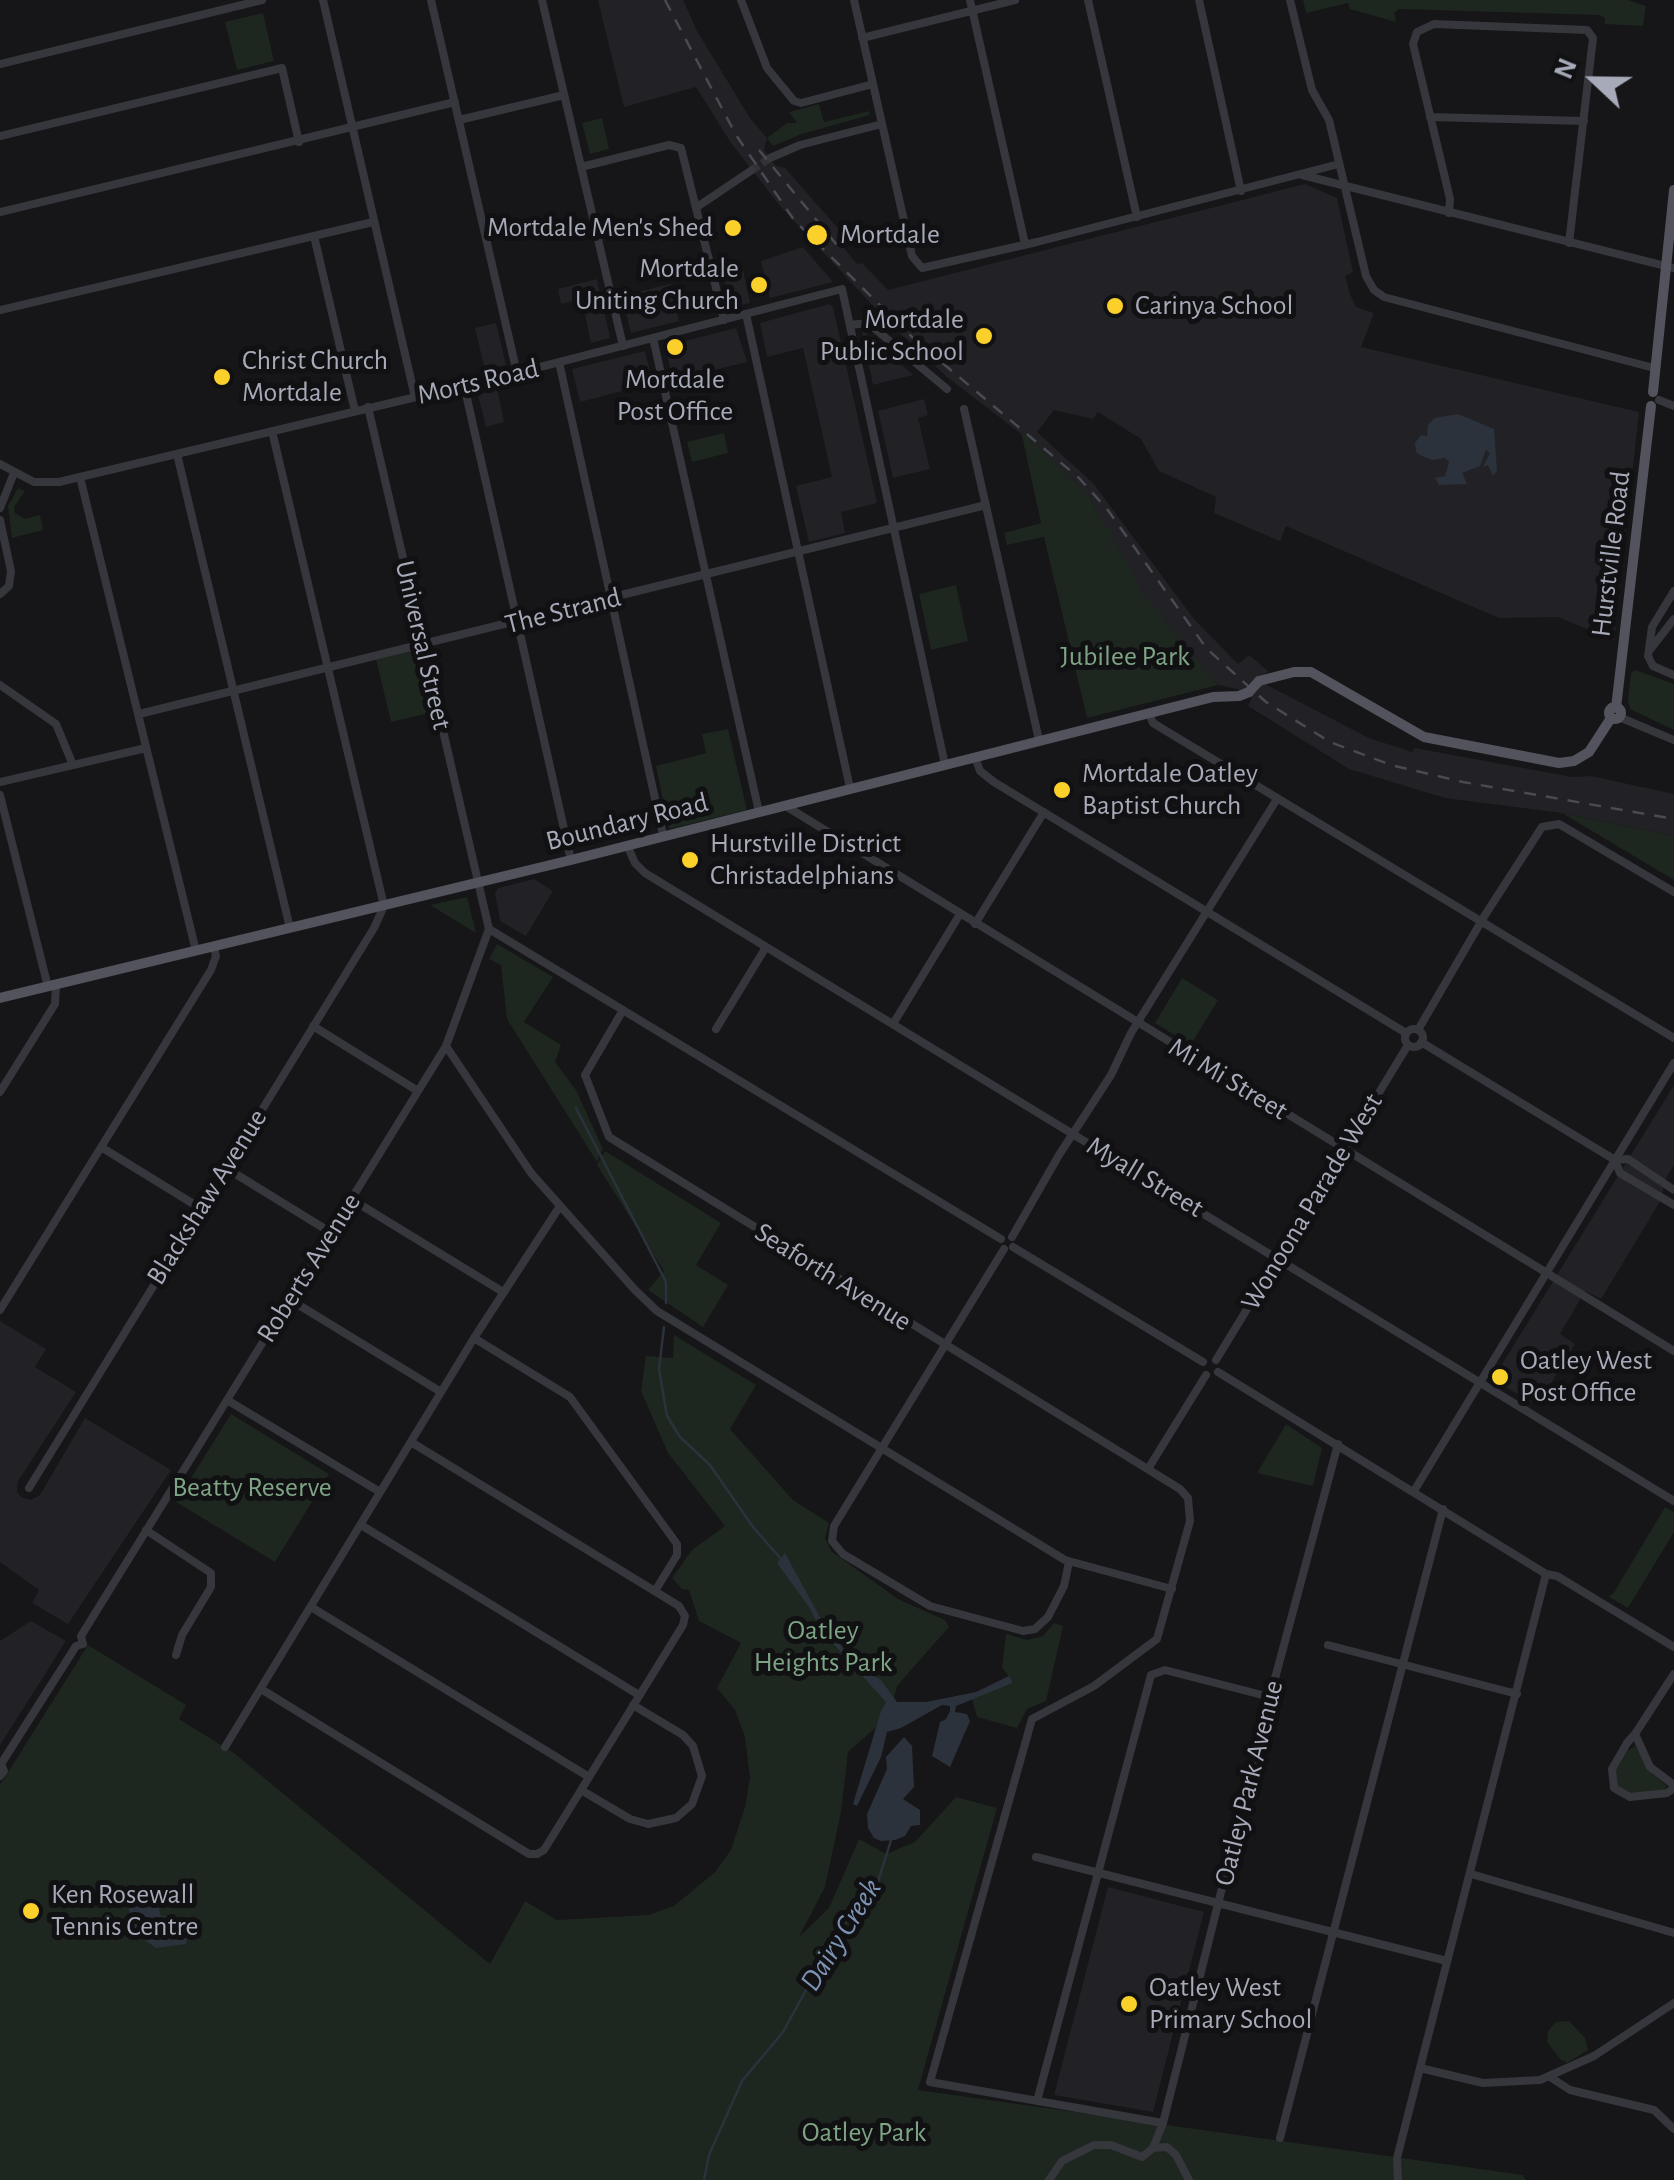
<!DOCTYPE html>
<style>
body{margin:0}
#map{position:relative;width:1674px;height:2180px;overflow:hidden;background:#161517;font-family:"Alegreya Sans",sans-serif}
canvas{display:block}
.north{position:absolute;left:1544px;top:30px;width:100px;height:100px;-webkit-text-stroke:8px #111012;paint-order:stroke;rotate:292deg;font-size:28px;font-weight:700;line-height:40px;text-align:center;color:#a7aab8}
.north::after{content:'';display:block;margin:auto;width:35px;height:45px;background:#a7aab8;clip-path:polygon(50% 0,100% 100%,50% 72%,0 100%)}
</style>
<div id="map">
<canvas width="1674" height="2180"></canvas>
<div class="north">N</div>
</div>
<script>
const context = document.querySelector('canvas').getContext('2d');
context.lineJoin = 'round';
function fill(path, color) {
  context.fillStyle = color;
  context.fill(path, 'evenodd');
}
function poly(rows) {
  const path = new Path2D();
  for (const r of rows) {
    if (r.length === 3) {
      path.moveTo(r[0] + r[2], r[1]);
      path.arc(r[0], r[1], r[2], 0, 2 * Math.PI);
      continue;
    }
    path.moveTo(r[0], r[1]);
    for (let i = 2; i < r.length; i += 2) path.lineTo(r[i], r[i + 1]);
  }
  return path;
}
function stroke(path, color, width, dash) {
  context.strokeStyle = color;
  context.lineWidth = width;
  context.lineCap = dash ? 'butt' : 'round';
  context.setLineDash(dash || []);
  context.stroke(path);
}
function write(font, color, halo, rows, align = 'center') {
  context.font = font + ' "Alegreya Sans",sans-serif';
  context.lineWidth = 10;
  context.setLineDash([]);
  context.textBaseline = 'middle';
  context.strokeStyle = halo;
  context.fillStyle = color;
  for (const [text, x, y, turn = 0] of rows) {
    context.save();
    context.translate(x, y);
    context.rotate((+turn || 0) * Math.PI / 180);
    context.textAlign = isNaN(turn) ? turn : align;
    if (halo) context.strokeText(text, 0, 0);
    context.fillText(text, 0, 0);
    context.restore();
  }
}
fill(poly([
 [598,0,683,0,697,31,750,118,767,138,764,150,776,166,785,168,850,242,844,248,857,264,862,263,888,290,1305,184,1337,198,1353,272,1345,276,1350,294,1356,307,1374,313,1361,347,1639,412,1614,640,1558,617,1499,618,1286,526,1280,541,1214,513,1216,497,1159,471,1141,439,1098,412,1093,419,1054,410,1037,432,1093,483,1194,619,1238,664,1249,655,1269,672,1257,678,1265,684,1369,738,1412,752,1415,748,1572,777,1591,776,1674,794,1674,836,1562,813,1445,798,1349,769,1248,706,1252,698,1246,691,1218,685,1157,614,1078,497,1020,433,947,377,888,322,880,320,883,317,879,312,875,315,873,312,876,309,780,206,731,143,696,87,624,107],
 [803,247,833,282,770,298,761,261],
 [742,265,750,303,734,307,730,305,722,270],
 [597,279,600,294,561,304,558,289],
 [670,284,679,321,631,333,622,296],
 [602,301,610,338,591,343,583,305],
 [829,304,833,307,877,503,841,512,845,533,809,542,796,486,832,477,803,348,767,357,760,323],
 [496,323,506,365,485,370,475,328],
 [736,328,747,362,710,371,711,376,674,385,665,346],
 [862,332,865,332,913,375,873,385],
 [645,351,653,383,580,402,572,369],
 [497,388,504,422,486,427,478,395],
 [924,399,928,415,918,418,930,469,893,478,878,411],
 [534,879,553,891,526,936,500,921,495,893,498,888],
 [1674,1085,1674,1165,1665,1180,1661,1200,1601,1299,1585,1291,1560,1334,1575,1344,1537,1406,1493,1379],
 [0,1321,46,1349,35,1367,76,1392,18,1481,17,1492,21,1497,31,1500,40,1495,85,1418,171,1470,68,1624,32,1603,39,1590,0,1562],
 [31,1621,66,1641,0,1745,0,1641],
 [1108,1887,1204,1912,1153,2112,1054,2095]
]), '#222125');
fill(poly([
 [1303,0,1628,0,1646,6,1643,26,1605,24,1605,18,1599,15,1399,9,1394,13,1396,22,1350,9,1348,3,1306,13],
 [263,13,274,61,237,70,225,22],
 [819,104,824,122,869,111,870,115,802,134,773,146,767,138,787,123,797,123,789,112],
 [602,118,609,149,590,154,582,123],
 [1021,431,1087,493,1101,521,1112,532,1112,539,1129,564,1142,592,1218,685,1087,718,1044,537,1007,545,1004,533,1041,523],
 [724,433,728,453,692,462,687,442],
 [18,488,25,491,14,507,15,513,25,519,40,515,43,530,12,538,8,506],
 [956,585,968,641,931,650,919,594],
 [414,650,429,713,391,722,376,659],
 [1635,670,1674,684,1674,730,1630,709,1628,700,1631,673],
 [728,729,747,810,669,829,656,766,706,753,702,734],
 [1562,813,1674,836,1674,880],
 [467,897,476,933,430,905],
 [497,944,553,977,524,1022,561,1045,555,1062,576,1090,603,1149,597,1162,507,1019,501,965,489,959],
 [1182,978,1218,1000,1191,1045,1155,1023],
 [605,1151,721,1223,696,1265,728,1285,703,1327,648,1290,664,1271,597,1165],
 [674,1335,756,1385,730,1429,793,1500,829,1523,825,1538,831,1551,898,1599,945,1620,949,1627,897,1686,891,1714,848,1752,841,1812,825,1887,799,1937,829,1908,859,1839,886,1854,915,1842,956,1797,997,1808,918,2090,1523,2175,1526,2180,0,2180,0,1785,88,1645,186,1705,179,1719,234,1753,490,1964,525,1901,557,1920,648,1915,674,1906,715,1872,731,1850,745,1807,750,1778,745,1737,735,1710,717,1688,741,1643,699,1621,689,1590,682,1589,672,1578,692,1550,725,1526,668,1453,641,1391,646,1356,673,1358],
 [231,1414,329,1474,275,1562,176,1502],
 [1286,1424,1322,1448,1313,1486,1257,1473],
 [1665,1507,1674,1512,1674,1532,1628,1608,1608,1596,1613,1594],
 [1054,1623,1063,1626,1046,1701,1027,1709,1017,1728,977,1717,972,1699,1013,1683,1002,1667,1006,1634,1027,1640,1043,1636],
 [1635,1746,1652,1774,1667,1786,1665,1789,1629,1794,1617,1786,1616,1770,1627,1751],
 [1569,2021,1585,2038,1588,2050,1567,2063,1560,2059,1547,2042,1548,2031,1556,2022]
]), '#1d261f');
fill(poly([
 [1458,414,1494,429,1497,471,1493,476,1488,465,1483,467,1490,453,1486,450,1480,466,1462,473,1467,484,1439,485,1435,478,1445,476,1449,462,1445,458,1432,460,1422,456,1416,452,1415,443,1421,435,1427,436,1428,425,1435,418],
 [785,1553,824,1625,846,1652,865,1672,880,1679,897,1702,926,1702,976,1692,1009,1676,1013,1683,956,1706,955,1712,967,1714,970,1721,950,1767,932,1756,940,1722,946,1719,950,1711,950,1706,942,1705,901,1728,887,1732,881,1757,857,1806,853,1804,881,1711,886,1702,821,1630,809,1607,777,1563],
 [904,1737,912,1746,914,1787,903,1799,920,1810,920,1825,911,1826,905,1836,895,1840,881,1841,874,1838,868,1828,867,1814,887,1769,886,1757],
 [139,1890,155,1892,161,1916,172,1916,187,1924,189,1931,186,1944,156,1948,143,1939,142,1933,132,1930,127,1896]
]), '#2b323c');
stroke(poly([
 [576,1108,666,1282,666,1303],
 [664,1327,659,1369,667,1416,680,1437,710,1465,753,1527,781,1559],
 [704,2180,709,2155,742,2081,783,2032,839,1930,877,1885,891,1840]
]), '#2b323c', 2.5);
stroke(poly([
 [752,170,770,158]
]), '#333337', 8, [8, 4]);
stroke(poly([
 [323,0,415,397],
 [431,0,517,373],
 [542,0,623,346],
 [741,0,767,68,794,101,801,103,873,84],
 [854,0,912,256,922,268,1037,242,1339,164],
 [970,0,1025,244],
 [1088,0,1137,217],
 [1199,0,1241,191],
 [1290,0,1312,90,1329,120,1366,276,1374,290,1384,297,1654,368],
 [862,38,1015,0],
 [0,64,262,0],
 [1430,117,1584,121],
 [459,120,564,95],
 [0,136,282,68,299,142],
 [770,158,800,145,882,124],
 [581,167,669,145,681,148,724,320],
 [1302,175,1674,268],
 [697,207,752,170],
 [0,212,455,102],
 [1449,213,1450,199,1413,44,1417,32,1434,24,1587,30,1593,38,1569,243],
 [314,236,355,411],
 [0,310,373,222],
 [746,314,850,788],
 [850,325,868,323,947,389],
 [653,338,759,812],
 [559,362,663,835],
 [464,385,571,860],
 [1659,400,1674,406],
 [964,409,1039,740],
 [177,454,290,928],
 [0,464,34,482,59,482,517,373,842,289,945,765],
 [80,477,196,951],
 [0,508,14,473],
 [0,520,11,571,9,586,0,594],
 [1674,591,1652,627,1648,656,1653,666,1674,675],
 [1649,651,1674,619],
 [0,685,56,724,73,765],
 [1149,713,1153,723,1674,1038],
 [139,714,986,505],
 [1619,717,1674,740],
 [975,757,980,771,994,782,1406,1033],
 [0,782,146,748],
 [0,795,48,987],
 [784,805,1674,1351],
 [627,845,635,863,645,873,1674,1501],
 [975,924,1044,812],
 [489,929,1001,1239],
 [623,1010,585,1075,609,1137,1180,1489,1188,1498,1190,1521,1157,1639,1094,1686,1032,1719,930,2082,1163,2123],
 [893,1024,960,914],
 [313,1026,418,1091],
 [716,1029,766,947],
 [1414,1038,9],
 [1418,1030,1485,915,1542,827,1559,824,1674,892],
 [1421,1042,1615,1160,1620,1173,1674,1205],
 [446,1046,531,1173,635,1290,657,1311,1065,1560,1172,1589],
 [0,1092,55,1004,56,985],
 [101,1147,200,1208],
 [1615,1160,1628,1159,1674,1190],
 [226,1168,330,1232],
 [351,1199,503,1292],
 [1012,1237,1059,1155,1111,1075,1131,1033,1277,799],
 [1013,1247,1203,1362],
 [1004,1249,834,1526,832,1541,843,1554,930,1606,1023,1631,1035,1629,1048,1617,1064,1586,1069,1562],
 [289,1299,441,1392],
 [0,1310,211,970,216,956,214,947],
 [474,1338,570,1397,677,1544,677,1555,655,1591],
 [1216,1360,1408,1045],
 [1218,1372,1546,1574,1557,1576,1674,1647],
 [227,1400,380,1492],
 [1148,1469,1206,1375],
 [29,1488,374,928,384,906,272,431],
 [1414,1491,1674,1063],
 [361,1525,639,1695],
 [146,1530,211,1573,211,1587,182,1635,176,1655],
 [311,1607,589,1777],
 [1328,1645,1517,1694],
 [1674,1674,1635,1734,1650,1767,1674,1785],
 [261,1689,529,1854,537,1854,544,1850,683,1625,685,1616,679,1606,411,1442],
 [1635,1734,1627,1743,1612,1769,1614,1788,1630,1797,1667,1793,1674,1788],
 [225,1747,474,1338,560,1206],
 [0,1776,4,1771,1,1764,76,1646,83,1644,81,1636,446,1046,489,929,368,407],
 [581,1790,630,1819,648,1824,676,1818,692,1804,702,1776,693,1746,683,1735,633,1705],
 [1036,1857,1447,1961],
 [1471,1874,1674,1933],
 [1420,2068,1483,2083,1540,2080,1594,2056,1674,2003],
 [1550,2077,1570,2090,1654,2110,1674,2129],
 [1037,2101,1151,1675,1165,1670,1270,1697],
 [1280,2138,1443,1509],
 [1153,2148,1167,2147,1176,2155,1189,2180],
 [1049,2180,1062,2161,1094,2145,1111,2145,1142,2157,1153,2148,1163,2123,1270,1697,1338,1444],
 [1398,2180,1397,2158,1546,1574]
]), '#36363d', 8);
stroke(poly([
 [1653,392,1674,190],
 [1259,681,1294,672,1311,672,1424,737,1559,763,1574,761,1589,752,1611,718],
 [1615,713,6],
 [1616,708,1651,406],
 [0,998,571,860,1213,697,1239,696,1249,692]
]), '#52535c', 10);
stroke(poly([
 [665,0,736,135,794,220,914,339,1079,478,1107,509,1207,649,1266,702,1330,742,1391,765,1463,782,1674,819],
 [759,150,841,250]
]), '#494a52', 2.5, [12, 10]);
stroke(poly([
 [1249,692,1259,681]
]), '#52535c', 10);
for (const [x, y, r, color] of [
 [733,228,10,"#fbd02a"],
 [817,235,12,"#fbd02a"],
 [759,285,10,"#fbd02a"],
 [1115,306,10,"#fbd02a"],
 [984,336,10,"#fbd02a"],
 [675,347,10,"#fbd02a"],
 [222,377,10,"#fbd02a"],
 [1062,790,10,"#fbd02a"],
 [690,860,10,"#fbd02a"],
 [1500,1377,10,"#fbd02a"],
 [31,1911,10,"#fbd02a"],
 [1129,2004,10,"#fbd02a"]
]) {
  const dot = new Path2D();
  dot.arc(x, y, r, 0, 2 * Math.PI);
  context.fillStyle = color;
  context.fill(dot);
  stroke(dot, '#111012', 4);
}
write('28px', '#a7aab8', '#111012', [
 ["Mortdale Men's Shed",713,228,"right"],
 ["Mortdale",840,235],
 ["Mortdale",739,269,"right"],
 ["Uniting Church",739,301,"right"],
 ["Carinya School",1135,306],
 ["Mortdale",964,320,"right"],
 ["Public School",964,352,"right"],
 ["Christ Church",242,361],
 ["Mortdale",242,393],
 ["Mortdale",675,380,"center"],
 ["Post Office",675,412,"center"],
 ["Mortdale Oatley",1082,774],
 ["Baptist Church",1082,806],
 ["Hurstville District",710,844],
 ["Christadelphians",710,876],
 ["Oatley West",1520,1361],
 ["Post Office",1520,1393],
 ["Ken Rosewall",51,1895],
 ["Tennis Centre",51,1927],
 ["Oatley West",1149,1988],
 ["Primary School",1149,2020]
], 'left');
write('28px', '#a7aab8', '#111012', [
 ["Morts Road",478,382,-13],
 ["Hurstville Road",1611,554,-83],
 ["The Strand",563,611,-14],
 ["Universal Street",423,645,77],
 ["Boundary Road",627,822,-14],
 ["Mi Mi Street",1228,1079,31],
 ["Myall Street",1145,1177,31],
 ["Blackshaw Avenue",207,1197,-58],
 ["Wonoona Parade West",1312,1202,-59],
 ["Roberts Avenue",309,1268,-58],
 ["Seaforth Avenue",833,1277,32],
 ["Oatley Park Avenue",1249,1783,-76]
]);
write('28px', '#7da484', '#111012', [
 ["Jubilee Park",1125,657],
 ["Beatty Reserve",252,1488],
 ["Oatley",823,1631],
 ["Heights Park",823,1663],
 ["Oatley Park",864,2133]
]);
write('italic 30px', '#7c93b5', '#111012', [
 ["Dairy Creek",841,1935,-58]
]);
</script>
